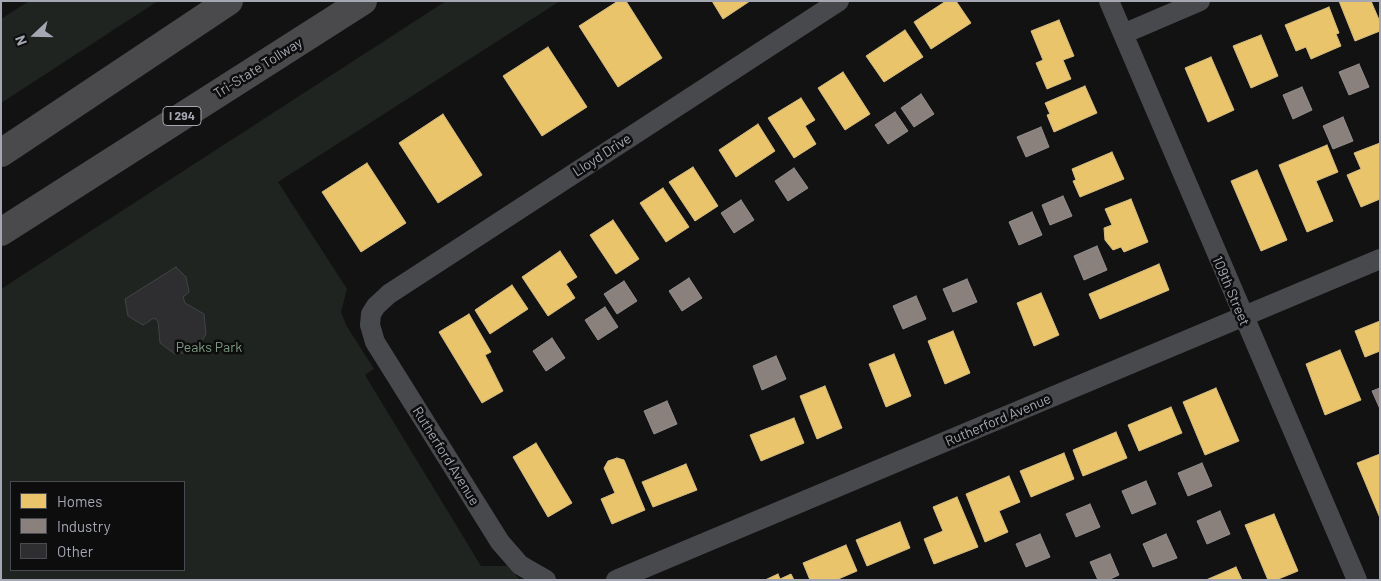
<!DOCTYPE html>
<style>
body{margin:0}
#map{position:relative;width:1381px;height:581px;overflow:hidden;background:#121213;font-family:Barlow,sans-serif}
canvas{display:block}
.frame{position:absolute;inset:0;border:2px solid #a5a8b2;pointer-events:none}
.legend{position:absolute;left:10px;top:481px;width:175px;height:90px;box-sizing:border-box;background:#0d0d0e;border:1px solid #4a4b50;margin:0;padding:6px 9px;list-style:none;font-size:15px;color:#a5a8b2}
.legend li{display:flex;align-items:center;gap:10px;height:25px}
.legend b{width:25px;border:1px solid #4a4b50}
.north{position:absolute;left:10px;top:10px;width:50px;height:50px;-webkit-text-stroke:4px #0d0d0e;paint-order:stroke;rotate:249deg;font-size:14px;font-weight:700;line-height:20px;text-align:center;color:#a5a8b2}
.north::after{content:'';display:block;margin:auto;width:18px;height:22px;background:#a5a8b2;clip-path:polygon(50% 0,100% 100%,50% 72%,0 100%)}
</style>
<div id="map">
<canvas width="1381" height="581"></canvas>
<div class="frame"></div>
<ul class="legend">
<li><b style="height:14px;background:#e9c46a"></b>Homes</li>
<li><b style="height:14px;background:#8a817c"></b>Industry</li>
<li><b style="height:14px;background:#2e2e30"></b>Other</li>
</ul>
<div class="north">N</div>
</div>
<script>
const context = document.querySelector('canvas').getContext('2d');
context.lineJoin = 'round';
function fill(path, color) {
  context.fillStyle = color;
  context.fill(path, 'evenodd');
}
function poly(rows) {
  const path = new Path2D();
  for (const r of rows) {
    path.moveTo(r[0], r[1]);
    for (let i = 2; i < r.length; i += 2) path.lineTo(r[i], r[i + 1]);
  }
  return path;
}
function stroke(path, color, width, dash) {
  context.strokeStyle = color;
  context.lineWidth = width;
  context.lineCap = dash ? 'butt' : 'round';
  context.setLineDash(dash || []);
  context.stroke(path);
}
function write(font, color, halo, rows, align = 'center') {
  context.font = font + ' Barlow,sans-serif';
  context.lineWidth = 5;
  context.setLineDash([]);
  context.textBaseline = 'middle';
  context.strokeStyle = halo;
  context.fillStyle = color;
  for (const [text, x, y, turn = 0] of rows) {
    context.save();
    context.translate(x, y);
    context.rotate((+turn || 0) * Math.PI / 180);
    context.textAlign = isNaN(turn) ? turn : align;
    if (halo) context.strokeText(text, 0, 0);
    context.fillText(text, 0, 0);
    context.restore();
  }
}
fill(poly([
 [29,1,158,1,1,103,1,19],
 [446,1,560,1,278,182,347,289,341,312,346,325,374,369,365,375,481,566,508,566,520,580,2,580,1,289],
 [11,482,184,482,184,570,11,570]
]), '#1f2420');
const homes = poly([
 [618,1,626,1,662,58,618,87,579,26,618,1],
 [712,1,750,1,723,19,712,1],
 [946,1,956,1,971,23,931,49,914,22,946,1],
 [1339,1,1371,1,1380,22,1380,31,1355,41,1339,1],
 [1329,7,1339,33,1336,34,1341,46,1311,59,1306,47,1296,51,1285,25,1329,7],
 [1059,20,1074,56,1063,60,1071,79,1047,89,1036,63,1043,60,1031,31,1059,20],
 [905,30,923,57,884,82,866,56,905,30],
 [1261,35,1278,76,1251,88,1233,46,1261,35],
 [548,47,587,107,542,136,503,76,548,47],
 [1211,57,1234,110,1208,122,1185,68,1211,57],
 [843,72,870,114,845,130,818,88,843,72],
 [1085,86,1097,113,1054,132,1047,115,1050,114,1045,103,1085,86],
 [801,98,815,120,805,126,816,144,794,158,768,118,801,98],
 [443,114,482,175,438,203,399,143,443,114],
 [758,124,775,151,736,177,719,150,758,124],
 [1380,143,1380,199,1361,207,1347,175,1361,169,1354,153,1380,143],
 [1327,145,1338,172,1316,181,1333,221,1307,232,1279,165,1327,145],
 [1112,152,1124,179,1080,197,1073,181,1076,180,1072,169,1112,152],
 [367,163,406,223,361,252,322,192,367,163],
 [693,167,718,206,695,221,669,182,693,167],
 [1257,170,1287,240,1261,251,1231,181,1257,170],
 [663,188,689,227,666,242,640,203,663,188],
 [1131,199,1148,242,1124,252,1121,247,1113,250,1105,240,1104,228,1112,225,1105,209,1131,199],
 [613,220,639,259,616,274,590,235,613,220],
 [560,251,577,277,566,284,575,298,548,316,522,277,560,251],
 [1159,264,1169,290,1100,319,1089,294,1159,264],
 [512,285,528,309,490,334,475,310,512,285],
 [1041,293,1059,335,1034,346,1017,303,1041,293],
 [469,314,491,352,485,355,503,391,482,403,439,332,469,314],
 [1380,321,1380,351,1365,357,1355,331,1380,321],
 [953,331,970,373,945,384,928,341,953,331],
 [1340,350,1361,400,1325,415,1306,364,1340,350],
 [894,354,911,396,886,407,869,364,894,354],
 [825,386,842,428,817,439,800,396,825,386],
 [1216,388,1239,441,1205,455,1183,402,1216,388],
 [1171,407,1182,433,1139,451,1128,425,1171,407],
 [794,418,804,443,761,461,750,435,794,418],
 [1116,432,1127,458,1083,476,1073,450,1116,432],
 [536,443,572,503,548,517,513,457,536,443],
 [1064,453,1074,479,1031,497,1020,471,1064,453],
 [1380,454,1380,518,1357,463,1380,454],
 [617,458,624,460,645,510,612,524,601,499,615,493,604,468,608,461,617,458],
 [686,464,697,490,653,507,642,482,686,464],
 [1009,476,1020,502,999,511,1008,532,985,542,966,494,1009,476],
 [957,497,978,547,934,564,924,539,943,531,933,507,957,497],
 [1274,514,1298,571,1276,580,1268,580,1245,525,1274,514],
 [900,522,910,548,867,566,856,540,900,522],
 [846,545,857,571,836,580,810,580,803,563,846,545],
 [1236,567,1242,580,1206,580,1236,567],
 [778,574,780,579,791,574,794,580,765,580,778,574]
]);
fill(homes, '#e9c46a');
stroke(homes, '#d5bc80', 1);
const industry = poly([
 [1359,64,1369,87,1349,95,1339,72,1359,64],
 [1302,87,1312,110,1293,119,1283,95,1302,87],
 [921,94,934,114,914,127,901,108,921,94],
 [895,112,908,131,888,144,875,125,895,112],
 [1343,117,1353,141,1333,149,1323,126,1343,117],
 [1041,127,1049,147,1026,157,1017,137,1041,127],
 [794,168,808,188,788,201,775,181,794,168],
 [1063,196,1072,216,1050,225,1042,205,1063,196],
 [741,200,754,220,734,233,721,213,741,200],
 [1032,212,1042,235,1019,245,1009,222,1032,212],
 [1097,246,1107,270,1084,280,1074,256,1097,246],
 [689,278,702,298,682,311,669,291,689,278],
 [967,279,977,302,953,312,943,289,967,279],
 [624,281,637,301,617,314,604,294,624,281],
 [916,296,926,319,903,329,893,306,916,296],
 [605,307,618,327,598,340,585,320,605,307],
 [552,338,565,358,546,371,533,351,552,338],
 [776,356,786,379,762,390,753,366,776,356],
 [1380,388,1380,409,1372,391,1380,388],
 [667,401,677,424,654,434,644,411,667,401],
 [1202,463,1212,486,1188,496,1178,473,1202,463],
 [1146,481,1156,504,1132,514,1122,491,1146,481],
 [1090,504,1100,527,1076,537,1066,514,1090,504],
 [1220,511,1230,534,1207,544,1197,521,1220,511],
 [1040,534,1050,557,1026,567,1016,544,1040,534],
 [1166,534,1177,558,1153,567,1143,544,1166,534],
 [1110,554,1119,575,1108,580,1098,580,1090,562,1110,554]
]);
fill(industry, '#8a817c');
stroke(industry, '#928d8c', 1);
const building = poly([
 [176,267,186,277,189,292,183,297,185,303,204,314,206,334,196,351,175,354,160,343,158,321,154,318,143,325,128,316,125,299,176,267]
]);
fill(building, '#2e2e30');
stroke(building, '#424346', 1);
stroke(poly([
 [1109,1,1357,580],
 [1123,34,1200,1],
 [546,580,520,565,500,542,375,342,370,325,371,314,376,306,389,294,839,1],
 [616,580,1380,259]
]), '#48494c', 20);
stroke(poly([
 [1,153,229,1],
 [1,232,363,1]
]), '#4a4a4d', 28);
for (const [x, y, w] of [
 [182,116,38]
]) {
  const box = new Path2D();
  box.roundRect(x - w / 2, y - 9.5, w, 19, 4);
  context.fillStyle = '#0d0d0e';
  context.fill(box);
  stroke(box, '#a5a8b2', 1);
}
write('bold 12px', '#a5a8b2', null, [
 ["I 294",182,116]
]);
write('14px', '#a5a8b2', '#0d0d0e', [
 ["Tri-State Tollway",258,68,-32],
 ["Lloyd Drive",602,155,-33],
 ["109th Street",1231,291,67],
 ["Rutherford Avenue",998,420,-23],
 ["Rutherford Avenue",446,456,58]
]);
write('14px', '#7e9b83', '#0d0d0e', [
 ["Peaks Park",209,347]
]);
</script>
